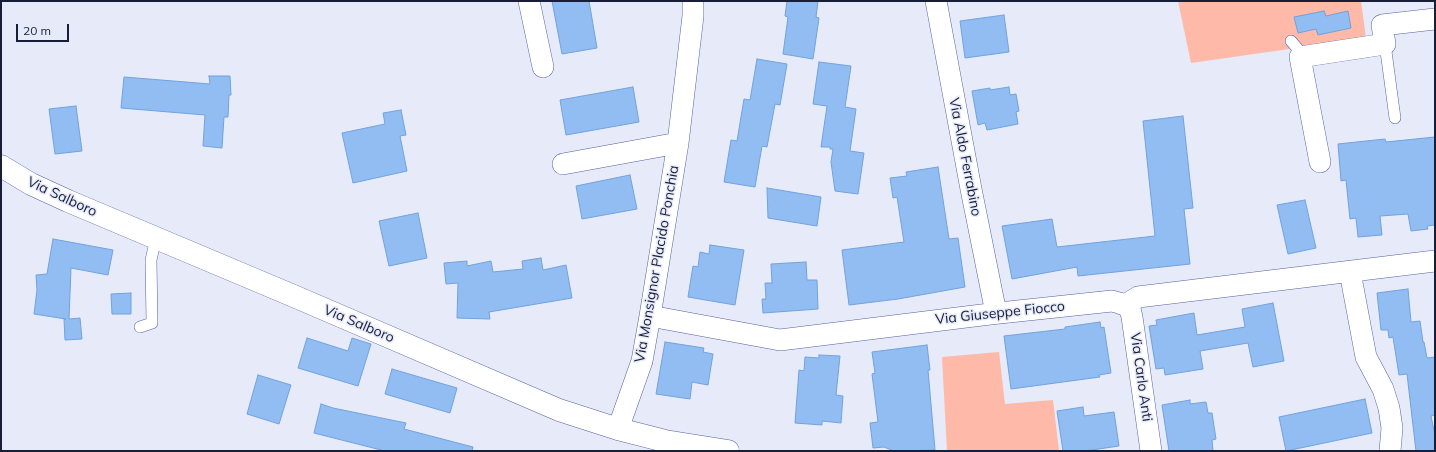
<!DOCTYPE html>
<style>
body{margin:0}
#map{position:relative;width:1436px;height:452px;overflow:hidden;background:#e6eaf9;font-family:Mulish,sans-serif}
canvas{display:block}
.frame{position:absolute;inset:0;border:2px solid #181e38;pointer-events:none}
.scale{position:absolute;left:16px;top:24px;width:53px;height:18px;box-sizing:border-box;border:2px solid #181e38;border-top:0;padding-left:5px;font-size:12px;line-height:14px;white-space:nowrap;color:#181e38;-webkit-text-stroke:3px #e6eaf9;paint-order:stroke}
</style>
<div id="map">
<canvas width="1436" height="452"></canvas>
<div class="frame"></div>
<div class="scale">20 m</div>
</div>
<script>
const context = document.querySelector('canvas').getContext('2d');
context.lineJoin = 'round';
function fill(path, color) {
  context.fillStyle = color;
  context.fill(path, 'evenodd');
}
function poly(rows) {
  const path = new Path2D();
  for (const r of rows) {
    path.moveTo(r[0], r[1]);
    for (let i = 2; i < r.length; i += 2) path.lineTo(r[i], r[i + 1]);
  }
  return path;
}
function stroke(path, color, width, dash) {
  context.strokeStyle = color;
  context.lineWidth = width;
  context.lineCap = dash ? 'butt' : 'round';
  context.setLineDash(dash || []);
  context.stroke(path);
}
function write(font, color, halo, rows, align = 'center') {
  context.font = font + ' Mulish,sans-serif';
  context.lineWidth = 3;
  context.setLineDash([]);
  context.textBaseline = 'middle';
  context.strokeStyle = halo;
  context.fillStyle = color;
  for (const [text, x, y, turn = 0] of rows) {
    context.save();
    context.translate(x, y);
    context.rotate((+turn || 0) * Math.PI / 180);
    context.textAlign = isNaN(turn) ? turn : align;
    if (halo) context.strokeText(text, 0, 0);
    context.fillText(text, 0, 0);
    context.restore();
  }
}
fill(poly([
 [1178,1,1361,1,1366,38,1191,63],
 [999,352,1005,404,1053,400,1059,451,947,451,942,357]
]), '#feb9a9');
const building = poly([
 [552,1,589,1,597,48,562,54,552,1],
 [787,1,818,1,816,17,819,18,813,59,783,54,788,17,785,16,787,1],
 [1324,11,1326,16,1348,11,1351,28,1318,35,1316,29,1298,33,1294,17,1324,11],
 [1004,15,1009,52,965,58,960,21,1004,15],
 [757,59,787,64,780,105,775,104,767,147,762,146,755,187,724,182,731,140,737,141,744,99,750,100,757,59],
 [819,62,851,66,845,107,856,109,850,151,864,153,858,194,835,191,831,162,833,149,830,149,830,147,821,147,827,106,813,104,819,62],
 [209,76,230,76,231,95,229,95,228,117,224,117,222,148,203,146,205,115,121,108,124,77,210,84,209,76],
 [633,87,639,122,566,135,560,100,633,87],
 [1009,87,1010,95,1016,94,1019,111,1016,112,1018,124,987,130,985,123,978,125,972,91,990,88,990,90,1009,87],
 [76,106,82,151,55,154,49,109,76,106],
 [401,110,406,135,400,136,407,171,353,183,342,133,385,124,383,113,401,110],
 [1183,116,1193,208,1184,209,1190,264,1078,276,1077,267,1012,279,1002,226,1052,219,1057,247,1155,236,1143,121,1183,116],
 [1435,137,1435,225,1427,226,1428,229,1411,231,1408,214,1380,216,1382,235,1358,237,1356,218,1350,219,1346,180,1341,181,1338,144,1385,139,1386,142,1435,137],
 [938,167,949,239,958,238,965,287,898,299,849,305,842,250,904,242,897,197,893,198,890,178,907,176,906,172,938,167],
 [630,175,637,209,582,219,576,186,630,175],
 [767,188,821,197,817,226,768,218,767,188],
 [1305,200,1316,248,1288,254,1277,205,1305,200],
 [418,213,427,258,389,266,379,221,418,213],
 [53,239,113,250,108,275,71,268,69,319,80,318,82,339,65,340,64,319,66,319,34,314,37,290,36,275,47,274,53,239],
 [710,245,744,250,735,305,688,297,693,266,698,267,700,252,709,254,710,245],
 [541,258,543,270,566,265,572,298,489,312,490,319,457,318,458,283,446,284,444,263,467,261,467,266,491,261,493,272,523,269,522,261,541,258],
 [806,262,807,280,817,280,818,309,763,313,762,299,766,299,765,283,772,283,771,264,806,262],
 [1408,289,1411,322,1420,321,1423,342,1424,342,1427,358,1435,357,1435,415,1431,416,1435,435,1435,451,1416,451,1407,374,1399,375,1393,337,1389,338,1388,330,1381,330,1377,293,1408,289],
 [131,293,131,314,112,314,111,294,131,293],
 [1273,303,1284,361,1253,367,1248,343,1200,351,1203,369,1165,375,1164,368,1156,369,1149,326,1157,325,1156,320,1194,313,1197,335,1245,327,1242,309,1273,303],
 [1100,322,1101,328,1104,327,1111,373,1099,375,1100,377,1011,389,1004,336,1065,329,1065,327,1100,322],
 [307,338,348,351,352,338,371,344,358,386,298,368,307,338],
 [665,342,704,348,703,352,713,354,708,385,692,382,690,399,656,394,665,342],
 [927,345,930,370,928,370,935,450,894,451,884,447,873,448,870,423,878,422,872,374,875,373,872,352,927,345],
 [819,355,840,356,836,395,843,396,841,423,822,421,822,425,795,423,799,370,804,371,805,357,819,358,819,355],
 [392,369,457,388,450,413,385,394,392,369],
 [258,375,291,385,279,424,247,414,258,375],
 [1365,399,1372,433,1286,451,1279,417,1365,399],
 [1190,400,1190,404,1206,402,1208,413,1212,413,1216,439,1212,440,1213,451,1169,451,1162,405,1190,400],
 [321,404,333,408,406,423,404,429,473,447,472,451,385,451,314,433,321,404],
 [1083,407,1084,416,1114,412,1119,446,1085,451,1063,451,1057,411,1083,407]
]);
fill(building, '#91bdf2');
stroke(building, '#70a2dd', 1);
const lane = poly([
 [1291,41,1297,48,1300,57],
 [1385,44,1395,118],
 [140,327,152,323,151,260,156,238]
]);
const street = poly([
 [529,1,543,67],
 [936,1,971,189,996,313],
 [1320,162,1300,57,1385,44,1382,25,1435,19],
 [563,164,678,143],
 [1350,272,1366,357,1383,389,1389,408,1392,428,1390,451],
 [1125,305,1138,297,1435,261],
 [650,316,780,340,990,314,1112,301,1119,303,1125,305,1130,309,1132,317,1151,451],
 [618,429,642,361,650,316,678,143,693,16,693,1]
]);
const secondary = poly([
 [1,166,31,184,68,201,296,297,559,410,618,429,665,441,728,451]
]);
stroke(lane, '#5562a3', 12);
stroke(street, '#5562a3', 22);
stroke(secondary, '#5562a3', 23);
stroke(lane, '#fff', 11);
stroke(street, '#fff', 21);
stroke(secondary, '#fff', 22);
write('14px', '#181e38', '#e6eaf9', [
 ["Via Aldo Ferrabino",965,157,79],
 ["Via Salboro",62,197,25],
 ["Via Monsignor Placido Ponchia",657,264,-80],
 ["Via Giuseppe Fiocco",1000,313,-6],
 ["Via Salboro",359,324,23],
 ["Via Carlo Anti",1141,377,82]
]);
</script>
